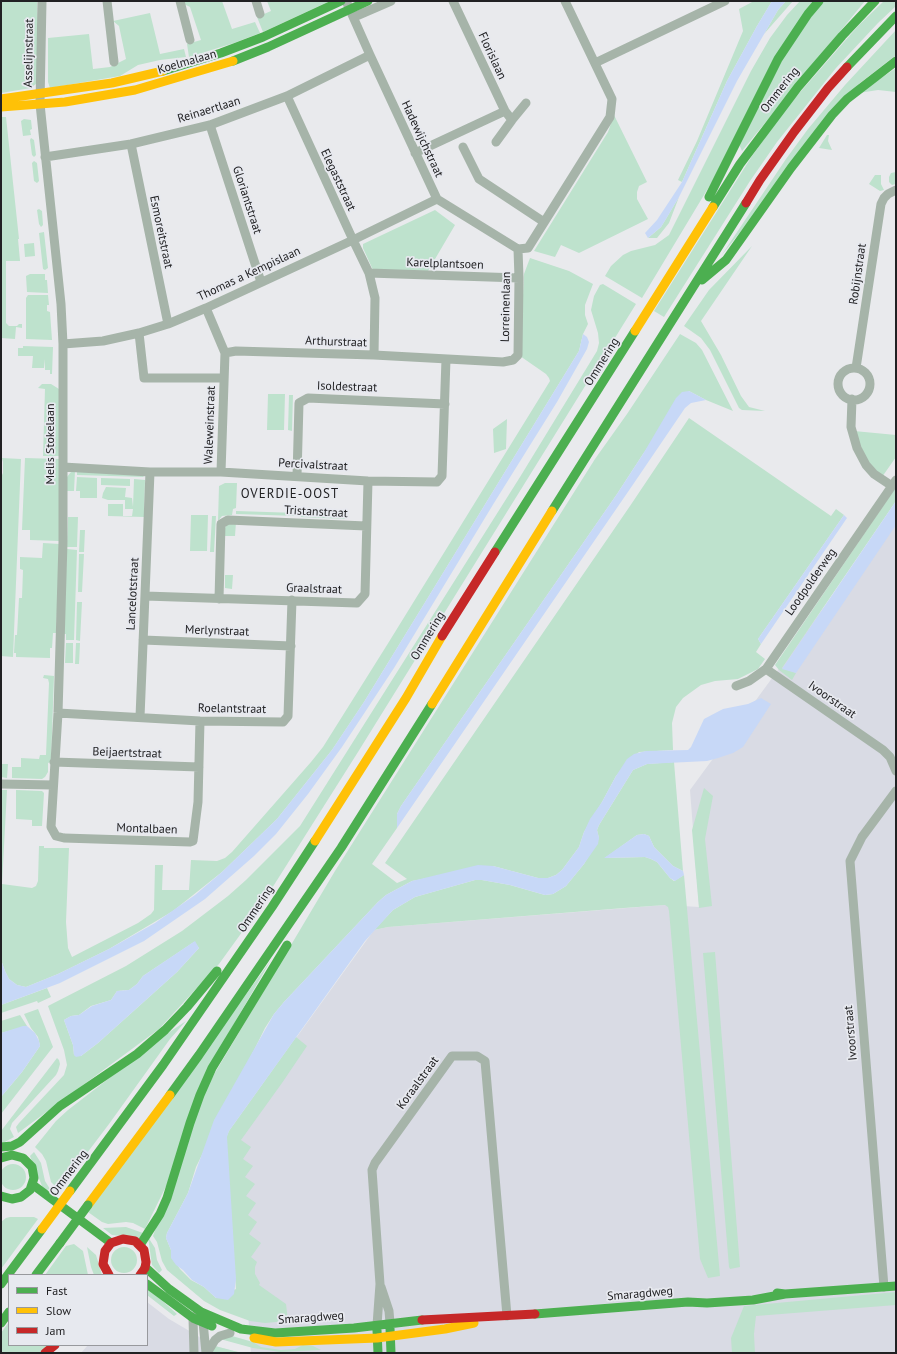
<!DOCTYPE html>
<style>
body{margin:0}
#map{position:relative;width:897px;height:1354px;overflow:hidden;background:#e9eaed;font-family:"PT Sans",sans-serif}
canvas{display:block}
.frame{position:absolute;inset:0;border:2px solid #212123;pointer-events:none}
.legend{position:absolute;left:8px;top:1274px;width:140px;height:72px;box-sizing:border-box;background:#e7e9ef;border:1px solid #98999d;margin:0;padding:5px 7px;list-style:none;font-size:12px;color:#212123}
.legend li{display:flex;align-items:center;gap:8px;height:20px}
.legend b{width:20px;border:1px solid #98999d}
</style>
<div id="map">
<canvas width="897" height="1354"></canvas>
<div class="frame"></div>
<ul class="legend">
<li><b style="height:5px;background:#4caf50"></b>Fast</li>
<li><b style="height:5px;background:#ffc107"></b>Slow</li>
<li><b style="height:5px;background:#c62828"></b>Jam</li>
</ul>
</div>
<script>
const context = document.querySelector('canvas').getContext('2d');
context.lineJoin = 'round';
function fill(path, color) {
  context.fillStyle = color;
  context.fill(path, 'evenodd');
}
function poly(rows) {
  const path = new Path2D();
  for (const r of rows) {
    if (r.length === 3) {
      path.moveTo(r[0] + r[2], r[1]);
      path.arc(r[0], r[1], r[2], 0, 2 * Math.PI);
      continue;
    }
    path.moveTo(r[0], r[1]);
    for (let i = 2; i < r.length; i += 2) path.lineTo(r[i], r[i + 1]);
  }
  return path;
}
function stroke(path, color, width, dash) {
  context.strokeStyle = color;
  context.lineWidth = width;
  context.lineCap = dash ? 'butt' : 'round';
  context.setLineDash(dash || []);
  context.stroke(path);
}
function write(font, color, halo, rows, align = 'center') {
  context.font = font + ' "PT Sans",sans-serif';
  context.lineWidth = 3.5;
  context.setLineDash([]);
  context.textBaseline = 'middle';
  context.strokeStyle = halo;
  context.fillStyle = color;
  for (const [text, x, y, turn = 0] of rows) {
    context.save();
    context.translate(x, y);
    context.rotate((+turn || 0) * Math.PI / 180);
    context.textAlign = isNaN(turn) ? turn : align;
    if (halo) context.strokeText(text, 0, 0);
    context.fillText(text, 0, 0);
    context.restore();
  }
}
fill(poly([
 [896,509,896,1353,251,1353,236,1156,229,1131,374,930,388,927,665,905,699,907,690,790],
 [147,1302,169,1319,215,1346,241,1353,81,1353,88,1345,147,1345]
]), '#d9dbe4');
fill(poly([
 [1,1,37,1,38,33,37,83,31,88,1,93],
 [184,1,222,1,232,29,255,22,260,33,234,43,189,57,187,44,201,40,190,7,184,4],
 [267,1,330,1,263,32,257,17,271,11],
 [754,1,772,1,757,26,727,81,682,182,678,180,697,141,743,31,739,9],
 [786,1,793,1,764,34,778,10],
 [800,1,815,1,716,175,642,298,605,276,611,266,623,255,631,251,655,245,669,235,751,71,770,38,787,15],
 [822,1,865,1,742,151,739,144,773,73],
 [884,1,896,1,896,6,878,23,836,68,777,142,750,181,664,317,654,311,752,156,788,106,858,26],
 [150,13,160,54,184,49,186,57,160,60,138,65,120,76,50,88,48,82,48,38,89,34,93,69,110,67,126,59,119,26,113,21],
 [896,30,896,55,860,83,721,256,786,159,808,129,845,85],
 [896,68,896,92,878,90,859,93],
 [614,115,647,182,639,186,637,192,637,199,648,219,579,253,561,245,555,257,534,251,608,132],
 [1,117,6,117,19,239,18,239,20,261,6,261,6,323,9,326,17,326,19,324,22,324,22,328,16,327,15,339,1,338],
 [24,119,31,120,32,129,30,130,31,135,23,136,21,121],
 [827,135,829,135,828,141,832,150,819,148],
 [31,138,34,140,36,155,34,157,32,155,30,140],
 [34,161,37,163,39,181,37,183,34,181,32,163],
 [896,172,896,184,892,185,889,182,889,177,891,173],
 [875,175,881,175,881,184,884,190,880,191,869,184],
 [679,197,669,223,657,238,648,238,661,227],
 [39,209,42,211,43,225,41,227,39,224,37,210],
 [435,210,455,225,428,271,373,270,363,248,363,244],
 [44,232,48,268,45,270,43,269,39,233],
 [34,243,35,256,25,257,24,244],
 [752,246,701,321,721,355,741,396,749,407,765,411,742,410,739,408,710,350,701,338,684,326,709,290],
 [530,258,569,271,593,284,585,305,585,315,588,324,583,334,579,351,364,702,332,750,277,819,222,872,173,911,109,949,58,974,26,987,17,985,9,979,5,971,1,960,1,790,7,790,2,884,32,888,36,886,38,881,39,846,44,846,44,848,69,848,66,922,68,948,72,957,138,923,151,914,154,910,155,865,163,865,162,890,189,890,191,860,217,861,225,858,232,852,311,762,323,747,387,645,550,381,549,378,546,374,520,356,524,274],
 [30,274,45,274,45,280,47,280,48,293,27,292,26,276],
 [603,284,636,304,358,752,274,885,245,928,219,964,159,1029,18,1133,16,1127,19,1123,64,1075,67,1065,64,1050,48,1006,126,966,182,931,228,896,246,880,300,826,520,477,597,351,599,343,598,333,591,310,594,296,600,285],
 [194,942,199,948,177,972,98,1043,81,1056,74,1055,73,1045,64,1020,71,1016,79,1015,91,1006,111,1000,117,991,129,990,137,984,143,976],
 [28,295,48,295,49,305,47,305,47,311,50,312,52,340,26,339,26,298],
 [680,334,696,343,702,350,733,411,706,400,689,391,643,454,617,494,401,806,397,814,397,828,372,864,397,883,407,879,385,863,630,506,689,418,831,516,836,509,844,515,758,639,761,644,756,652,765,659,758,669,738,679,715,681,701,685,683,698,676,707,672,723,673,750,639,752,616,776,602,802,584,832,579,847,562,870,556,875,548,878,538,878,493,866,412,881,386,895,378,902,284,1002,274,1014,265,1028,196,1167,188,1193,167,1233,166,1238,171,1250,171,1255,180,1269,191,1280,204,1287,216,1298,236,1289,226,1137,229,1131,296,1037,307,1046,282,1083,241,1140,251,1147,243,1159,253,1166,245,1177,255,1184,246,1196,256,1203,248,1215,257,1222,249,1234,261,1243,251,1257,257,1262,255,1267,255,1274,260,1283,259,1285,286,1304,288,1321,265,1323,250,1321,220,1310,204,1301,167,1270,162,1261,157,1242,153,1236,203,1093,335,871,595,459,627,414],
 [23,346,53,347,52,374,50,374,50,370,45,370,45,359,44,368,32,368,33,356,18,356,18,348,23,348],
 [42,384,51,384,59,389,59,456,43,456,45,389,38,388],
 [268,394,285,394,284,430,267,430],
 [289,395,293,395,292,431,288,430],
 [507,419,506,449,494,453,493,429],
 [854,431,896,435,896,457,882,477,867,460],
 [2,458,21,459,13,657,1,656,1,523,2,519,1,511,1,477,3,473,3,462],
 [25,458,59,459,59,541,30,540,30,530,22,530],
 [75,471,74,491,67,491,67,477,71,472],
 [77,471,141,474,144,477,77,475],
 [77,477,97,478,97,498,80,498,80,491,76,491],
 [101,478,130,479,130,486,101,485],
 [134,479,145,480,144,517,108,516,108,504,123,504,123,516,132,516,133,509,125,509,125,500,108,500,102,498,103,493,106,487,126,488,125,497,132,498,133,507],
 [225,483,237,483,236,508,233,509,232,515,222,516,218,521,219,486],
 [896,487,896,501,782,668,796,673,792,680,779,670,775,665],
 [236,511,298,513,298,516,236,514],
 [301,513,345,515,345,519,301,517],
 [191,515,208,515,207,551,190,551],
 [212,516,216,516,214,552,210,552],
 [68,517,78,517,77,547,67,547],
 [236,522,235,536,225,536,225,528,227,524],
 [80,530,85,530,84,552,79,552],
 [43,543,60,544,56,633,53,633,52,648,50,648,50,658,16,657,16,653,14,653,15,635,17,635,19,598,22,598,23,570,20,569,20,557,42,558],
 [67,549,77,550,74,640,66,640,66,634,63,634],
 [79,554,84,554,82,592,78,592],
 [225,575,233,575,232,589,225,588],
 [77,602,82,602,80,641,76,640],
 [66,643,73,643,73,663,65,663],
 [76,643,80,643,79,664,75,664],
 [44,675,54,676,51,762,48,763,48,772,45,777,42,779,12,778,12,767,21,767,21,758,39,759,40,755,46,755,49,683,48,679,43,678],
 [674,762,683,871,673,866,654,847,649,836,644,834,637,835,605,858,645,857,651,859,657,862,670,878,674,881,684,875,720,1276,708,1278,700,1259,669,911,668,907,665,905,624,908,388,927,374,930,393,910,415,897,475,880,482,880,510,885,545,895,553,894,566,886,584,864,599,838,597,830,599,825,633,770,647,764],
 [1,764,8,764,7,778,1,777],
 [704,788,713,796,705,839,712,906,699,908,692,830],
 [16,790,42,791,44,793,42,826,32,826,32,820,16,819],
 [715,952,740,1267,730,1269,729,1267,703,953],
 [271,960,224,1041,173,1172,145,1229,133,1223,126,1222,108,1224,102,1222,88,1212],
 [47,988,51,997,38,1003,37,1001,1,1013,1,1005],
 [38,1009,53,1047,1,1114,1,1097,22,1072,40,1046,38,1037,31,1028,24,1014],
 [20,1015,27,1026,1,1033,1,1021],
 [186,1021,170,1039,109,1124,59,1190,51,1182,46,1161,42,1154,35,1147,56,1121,68,1110,165,1035],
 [57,1058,59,1060,60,1064,58,1071,56,1075,12,1123,10,1129,14,1137,1,1144,1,1131],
 [34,1152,41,1163,45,1181,50,1189,44,1191,30,1156],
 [13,1177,13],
 [10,1217,34,1217,38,1219,1,1269,1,1222,6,1218],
 [126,1227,143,1233,139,1238,112,1235,103,1228],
 [148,1237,155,1248,157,1260,162,1270,159,1273,152,1265],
 [74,1244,83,1251,88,1275,45,1275,66,1246],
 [87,1247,96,1255,102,1275,94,1275,91,1267],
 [124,1260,13],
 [147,1287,177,1314,174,1316,147,1295],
 [896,1292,896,1305,756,1316,754,1334,755,1353,732,1353,731,1338,744,1306],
 [9,1322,9,1345,49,1345,39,1353,1,1353,1,1333],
 [232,1336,253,1342,261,1347,281,1350,295,1349,303,1345,313,1346,321,1350,280,1352,253,1348,220,1339],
 [215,1346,242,1353,212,1353]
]), '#bee2cd');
fill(poly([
 [772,1,786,1,778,10,737,81,679,197,666,219,661,227,648,238,645,233,657,220,682,182,727,81,757,26],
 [583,334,587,337,589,342,587,349,557,402,494,503,394,668,342,747,308,794,276,834,254,856,205,899,144,941,60,983,1,1005,1,960,5,971,9,979,17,985,26,987,58,974,109,949,155,923,195,895,222,872,277,819,332,750,364,702,579,351],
 [689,391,706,400,691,403,685,408,632,486,397,828,397,814,401,806,617,494,643,454,676,398,682,392],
 [896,501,896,525,796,673,782,669],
 [844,515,847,518,761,644,758,639],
 [761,698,771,704,743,747,733,753,718,758,707,761,647,764,633,770,599,825,597,830,599,838,598,844,584,864,566,886,553,894,545,895,510,885,482,880,475,880,415,897,393,910,365,941,229,1131,227,1137,236,1279,234,1294,228,1300,216,1298,204,1287,192,1280,183,1270,176,1265,171,1258,171,1250,166,1238,167,1233,188,1193,214,1120,274,1014,284,1002,378,902,386,895,412,881,478,865,493,866,538,878,548,878,556,875,562,870,579,847,584,832,590,819,602,802,616,776,627,759,634,754,646,751,688,750,691,747,704,719,723,709,748,704],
 [644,834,649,836,654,847,673,866,683,871,684,875,675,881,670,878,657,862,651,859,645,857,604,858,637,835],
 [195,941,199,948,177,972,98,1043,81,1056,76,1057,74,1055,73,1045,64,1020,71,1016,79,1015,92,1006,111,1000,117,991,129,990,137,984,143,976],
 [23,1026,27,1026,35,1033,39,1041,40,1046,22,1072,1,1097,1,1033]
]), '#c7d8f7');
stroke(poly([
 [42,1,40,104,61,304,63,344,63,542,58,713,51,827,56,836,64,838,190,842,193,841,198,802,200,721],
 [107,1,114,62],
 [180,1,190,40],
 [256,1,260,14],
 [346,1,370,55,437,199,518,249],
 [453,1,505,111,512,120,526,103],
 [354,17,391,1],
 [595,63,725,1],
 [287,96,353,240,369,273,375,298,374,355],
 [210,125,261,282],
 [496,142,512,120],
 [131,144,168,324],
 [463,147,479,179,544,222],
 [415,153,505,111],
 [45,157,131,144,210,125,287,96,370,55],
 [518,249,528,248,610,117,612,99,565,1],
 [369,273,519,278],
 [206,308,225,353,221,472],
 [139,333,144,378,224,378],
 [63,344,103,341,139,333,168,324,206,308,353,240,437,199],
 [225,353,236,351,374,355,503,362,513,360,518,355,519,278,518,249],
 [856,368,881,204,884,198,888,194,896,190],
 [854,384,16],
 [852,399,851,427,857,448,866,465,874,474,892,486],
 [63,467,150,472,221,472,368,481,437,482,442,476,446,359],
 [297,476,299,403,308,398,445,404],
 [145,596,357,603,365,594,368,481],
 [219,599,221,524,228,520,366,526],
 [143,640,291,646],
 [766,669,883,750,890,757,896,771],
 [736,686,749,681,766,669,896,480],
 [58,713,200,721,283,722,288,716,292,600],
 [140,717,150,472],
 [54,762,199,767],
 [1,784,53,785],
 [381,1287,389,1311,390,1323],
 [884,1287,850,861,862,837,896,791],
 [377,1325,380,1284,372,1170,375,1163,452,1056,477,1056,485,1061,507,1316],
 [194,1353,193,1318,201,1312,203,1322,206,1353],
 [207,1353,215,1340,220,1336,230,1333]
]), '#a6b4a9', 9);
stroke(poly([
 [233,61,268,47,368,1],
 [847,67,896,16],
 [163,71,221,53,263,37,341,1],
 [709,197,778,59,808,14,819,1],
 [713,207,740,164,798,87,842,36,875,1],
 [702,280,726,260,791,168,832,115,847,99,896,61],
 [552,511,746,203],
 [495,552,635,331],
 [170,1095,199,1055,341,848,432,704],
 [1,1147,12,1146,20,1142,60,1106,137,1054,165,1030,187,1007,217,971],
 [1,1158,12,1155,23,1158,32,1167,34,1178,30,1190,21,1197,12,1199,1,1196],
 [33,1185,111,1243],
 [70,1191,163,1065,272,907,315,841],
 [140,1245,160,1214,167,1198,190,1123,200,1095,212,1068,287,945],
 [145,1267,169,1289,201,1312,241,1329,275,1333,354,1328,422,1320],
 [36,1275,60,1243],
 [1,1284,42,1229],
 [147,1284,193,1318,212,1326],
 [777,1293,785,1294,896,1286],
 [535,1314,688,1302,707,1303,753,1300,785,1294],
 [1,1323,9,1312],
 [390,1328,391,1353],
 [377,1330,378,1353]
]), '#4caf50', 9);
stroke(poly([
 [1,99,112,83,163,71],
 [1,107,65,102,135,90,233,61],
 [635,331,713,207],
 [432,704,552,511],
 [315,841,406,698,442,636],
 [88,1205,170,1095],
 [254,1338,276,1342,377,1338,445,1329,474,1323]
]), '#ffc107', 9);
stroke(poly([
 [746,203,760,180,794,132,828,88,847,67],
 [442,636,495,552],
 [109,1275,103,1264,105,1251,111,1243,123,1239,135,1241,144,1250,146,1262,145,1268,140,1275],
 [422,1320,535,1314],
 [45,1353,55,1345]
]), '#c62828', 9);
stroke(poly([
 [60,1243,88,1205]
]), '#4caf50', 9);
stroke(poly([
 [42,1229,70,1191]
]), '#ffc107', 9);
write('12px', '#212123', '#e7e9ef', [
 ["Asselijnstraat",29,53,-89],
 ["Florislaan",492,56,65],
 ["Koelmalaan",187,62,-16],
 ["Ommering",780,90,-52],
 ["Reinaertlaan",209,110,-17],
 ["Hadewijchstraat",422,139,65],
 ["Elegaststraat",338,180,65],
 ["Gloriantstraat",247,200,72],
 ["Esmoreitstraat",161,232,78],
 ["Karelplantsoen",445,264,2],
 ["Thomas a Kempislaan",249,274,-25],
 ["Robijnstraat",858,274,-82],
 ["Lorreinenlaan",506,307,-89],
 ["Arthurstraat",336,342,2],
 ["Ommering",602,362,-58],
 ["Isoldestraat",347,387,2],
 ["Waleweinstraat",210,425,-88],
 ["Melis Stokelaan",51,444,-90],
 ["Percivalstraat",313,465,3],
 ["Tristanstraat",316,512,3],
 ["Loodpolderweg",811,582,-55],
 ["Graalstraat",314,589,2],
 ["Lancelotstraat",133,594,-87],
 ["Merlynstraat",217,631,2],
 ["Ommering",428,636,-59],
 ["Ivoorstraat",832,700,35],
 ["Roelantstraat",232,709,1],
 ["Beijaertstraat",127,753,2],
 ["Montalbaen",147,829,2],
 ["Ommering",256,909,-56],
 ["Ivoorstraat",851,1033,-95],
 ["Koraalstraat",418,1083,-54],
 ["Ommering",69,1173,-53],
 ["Smaragdweg",640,1294,-5],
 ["Smaragdweg",311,1318,-4]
]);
context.letterSpacing = '1px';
write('13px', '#212123', '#e7e9ef', [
 ["OVERDIE-OOST",290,494]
]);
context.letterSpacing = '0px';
</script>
